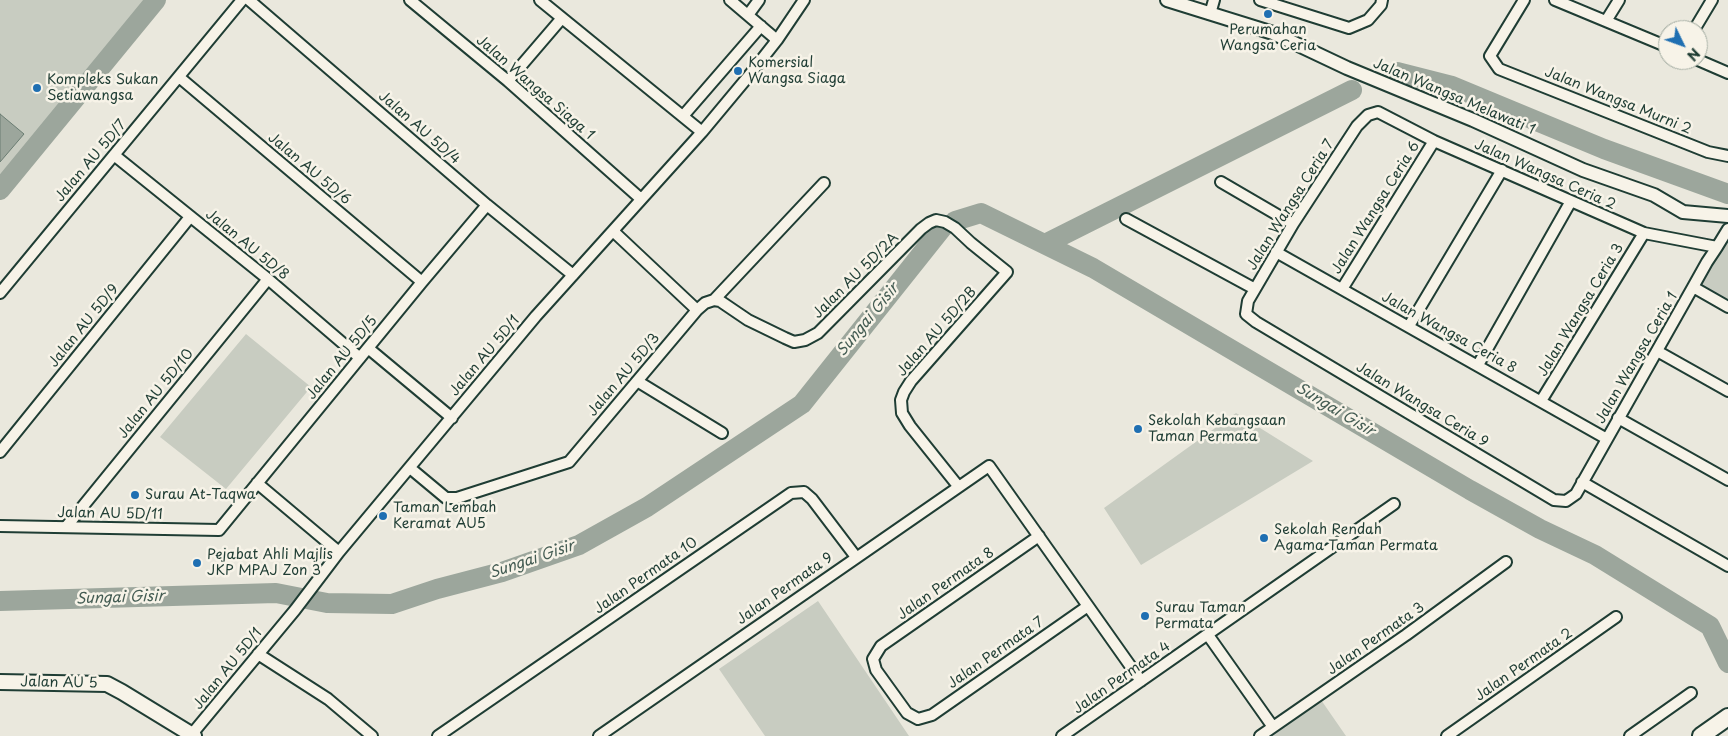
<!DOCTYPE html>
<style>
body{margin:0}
#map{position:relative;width:1728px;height:736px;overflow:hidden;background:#eae8dd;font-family:"Playpen Sans",sans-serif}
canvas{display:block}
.north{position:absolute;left:1658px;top:20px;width:50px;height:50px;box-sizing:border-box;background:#f7f3e8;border:1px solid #a1aaa0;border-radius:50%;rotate:132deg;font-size:14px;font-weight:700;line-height:20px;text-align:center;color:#1f3d34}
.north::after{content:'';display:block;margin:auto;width:18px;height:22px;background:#1f6fb2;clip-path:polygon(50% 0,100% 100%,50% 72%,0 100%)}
</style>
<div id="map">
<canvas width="1728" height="736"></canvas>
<div class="north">N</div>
</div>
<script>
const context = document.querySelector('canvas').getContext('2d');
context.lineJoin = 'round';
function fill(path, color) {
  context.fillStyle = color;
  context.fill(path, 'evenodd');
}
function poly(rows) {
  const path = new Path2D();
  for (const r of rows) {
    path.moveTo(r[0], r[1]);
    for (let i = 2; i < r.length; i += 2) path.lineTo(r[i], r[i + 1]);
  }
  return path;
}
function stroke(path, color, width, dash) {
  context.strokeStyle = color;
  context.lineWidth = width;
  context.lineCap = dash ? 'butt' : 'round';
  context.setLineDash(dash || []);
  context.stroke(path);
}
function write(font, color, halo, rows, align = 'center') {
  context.font = font + ' "Playpen Sans",sans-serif';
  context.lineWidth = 5;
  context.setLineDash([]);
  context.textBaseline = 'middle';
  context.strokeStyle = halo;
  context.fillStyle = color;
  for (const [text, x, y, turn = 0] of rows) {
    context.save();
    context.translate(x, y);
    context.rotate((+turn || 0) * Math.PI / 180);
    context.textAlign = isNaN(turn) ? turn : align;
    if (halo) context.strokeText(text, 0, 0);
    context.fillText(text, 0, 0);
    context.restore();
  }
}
fill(poly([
 [0,0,148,0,0,176],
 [1728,230,1728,305,1697,287],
 [246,334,311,387,226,489,160,437],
 [1236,413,1313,461,1141,565,1104,508],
 [818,601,909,736,765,736,719,669],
 [1319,697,1346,736,1263,736]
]), '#c8ccc1');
const water = poly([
 [0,114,24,134,0,162,0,114]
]);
fill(water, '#9ca69c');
stroke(water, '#6a7c72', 1);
stroke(poly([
 [1397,72,1452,86,1604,149,1728,194],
 [0,190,156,0],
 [955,221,981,213,1093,268,1470,490,1540,529,1595,555,1710,626,1728,663],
 [1045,244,1352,90],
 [0,601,276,593,327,603,392,604,437,589,502,572,579,545,647,507,802,404,943,227]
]), '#9ca69c', 20);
const minor = poly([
 [249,0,487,205,573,275],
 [410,0,508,81,641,199],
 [540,0,702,132],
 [730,0,777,40],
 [1260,0,1349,28,1368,20,1381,5,1382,0],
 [1524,0,1490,56,1499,69,1708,152,1728,156],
 [1555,0,1668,47],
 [1210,14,1214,0],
 [748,15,759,0],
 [1606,21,1619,0],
 [1694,30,1712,0],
 [1698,60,1728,73],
 [179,77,422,282],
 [508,81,562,18],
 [683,116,761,26],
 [114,155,268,279,360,358],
 [1221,182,1293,224],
 [1126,219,1255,289],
 [613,231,697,310],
 [1717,247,1644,233,1434,141,1378,112,1368,115,1357,126,1293,224,1248,301,1246,314,1256,322,1554,500,1566,501,1576,494,1693,287,1707,262,1717,247,1728,229],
 [1276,252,1607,439],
 [1693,287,1728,307],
 [1342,289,1434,141],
 [0,293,242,0],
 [714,300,720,301,748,320,785,338,794,342,805,340,818,333,921,229,929,223,936,220,945,222,955,228,971,243,1007,272,911,381,904,392,901,400,902,413,910,426,958,486],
 [1409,326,1502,170],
 [368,348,452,418],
 [1657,351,1728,391],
 [1478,365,1571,201],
 [637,381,722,433],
 [1541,401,1644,233],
 [1618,418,1728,480],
 [0,452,190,217],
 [410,468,446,498,457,498,569,462,697,310,705,303,714,300,824,183],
 [1582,482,1728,566],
 [257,483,339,552],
 [0,526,219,530,422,282,487,205],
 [66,527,268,279],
 [1039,536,881,646,873,659,876,670,907,713,918,719,932,715,1088,606],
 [1208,635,1273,727],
 [258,654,328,699,372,736],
 [192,734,295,610,339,552,536,316,702,132,747,78,777,40,804,0],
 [438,736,791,493,804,492,812,499,856,557],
 [599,736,989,466,1141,681],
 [1062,736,1394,504],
 [1260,736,1406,635,1506,562],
 [1447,736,1616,617],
 [1630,736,1691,693]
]);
const tertiary = poly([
 [1167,0,1273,33,1347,68,1473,120,1583,170,1654,195,1683,212,1728,216]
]);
const secondary = poly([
 [0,682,107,684,122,692,194,736]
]);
const trunk = poly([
 [1701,736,1728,717]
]);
stroke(minor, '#1f3d34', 14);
stroke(tertiary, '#1f3d34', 16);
stroke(secondary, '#1f3d34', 18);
stroke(trunk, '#1f3d34', 20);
stroke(minor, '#f7f3e8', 10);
stroke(tertiary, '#f7f3e8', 12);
stroke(secondary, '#f7f3e8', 14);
stroke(trunk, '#f7f3e8', 16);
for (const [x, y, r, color] of [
 [1268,14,5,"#1f6fb2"],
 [738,71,5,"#1f6fb2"],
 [37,88,5,"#1f6fb2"],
 [1138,429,5,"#1f6fb2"],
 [135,495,5,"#1f6fb2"],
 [383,516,5,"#1f6fb2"],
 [1264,538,5,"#1f6fb2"],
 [197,563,5,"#1f6fb2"],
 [1145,616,5,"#1f6fb2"]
]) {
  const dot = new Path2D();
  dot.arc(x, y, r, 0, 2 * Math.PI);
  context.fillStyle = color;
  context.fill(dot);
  stroke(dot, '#f7f3e8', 2);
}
write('14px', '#1f3d34', '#f7f3e8', [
 ["Perumahan",1268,30,"center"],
 ["Wangsa Ceria",1268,46,"center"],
 ["Komersial",748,63],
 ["Wangsa Siaga",748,79],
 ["Kompleks Sukan",47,80],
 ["Setiawangsa",47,96],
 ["Sekolah Kebangsaan",1148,421],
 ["Taman Permata",1148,437],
 ["Surau At-Taqwa",145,495],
 ["Taman Lembah",393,508],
 ["Keramat AU5",393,524],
 ["Sekolah Rendah",1274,530],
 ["Agama Taman Permata",1274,546],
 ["Pejabat Ahli Majlis",207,555],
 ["JKP MPAJ Zon 3",207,571],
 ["Surau Taman",1155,608],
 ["Permata",1155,624]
], 'left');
write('14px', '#1f3d34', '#f7f3e8', [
 ["Jalan Wangsa Siaga 1",535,88,41],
 ["Jalan Wangsa Melawati 1",1454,97,23],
 ["Jalan Wangsa Murni 2",1618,101,22],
 ["Jalan AU 5D/4",419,128,41],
 ["Jalan AU 5D/7",91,161,-50],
 ["Jalan AU 5D/6",309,169,40],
 ["Jalan Wangsa Ceria 2",1545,175,24],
 ["Jalan Wangsa Ceria 7",1291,205,-58],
 ["Jalan Wangsa Ceria 6",1376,208,-58],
 ["Jalan AU 5D/8",247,245,39],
 ["Jalan AU 5D/2A",856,276,-45],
 ["Jalan Wangsa Ceria 3",1581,310,-59],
 ["Jalan AU 5D/9",84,326,-51],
 ["Jalan AU 5D/2B",937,332,-49],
 ["Jalan Wangsa Ceria 8",1449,333,29],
 ["Jalan AU 5D/1",485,356,-50],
 ["Jalan AU 5D/5",342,358,-51],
 ["Jalan Wangsa Ceria 1",1637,358,-60],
 ["Jalan AU 5D/3",624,375,-50],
 ["Jalan AU 5D/10",156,394,-51],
 ["Jalan Wangsa Ceria 9",1422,405,31],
 ["Jalan AU 5D/11",110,514,1],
 ["Jalan Permata 10",646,576,-35],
 ["Jalan Permata 8",946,584,-35],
 ["Jalan Permata 9",785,589,-35],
 ["Jalan Permata 3",1376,639,-35],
 ["Jalan Permata 7",996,653,-35],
 ["Jalan Permata 2",1524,665,-35],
 ["Jalan AU 5D/1",228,669,-51],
 ["Jalan Permata 4",1122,678,-35],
 ["Jalan AU 5",59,683,1]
]);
write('italic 15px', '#445c53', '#f7f3e8', [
 ["Sungai Gisir",868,320,-51],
 ["Sungai Gisir",1335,410,31],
 ["Sungai Gisir",532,560,-19],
 ["Sungai Gisir",120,598,-2]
]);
</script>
